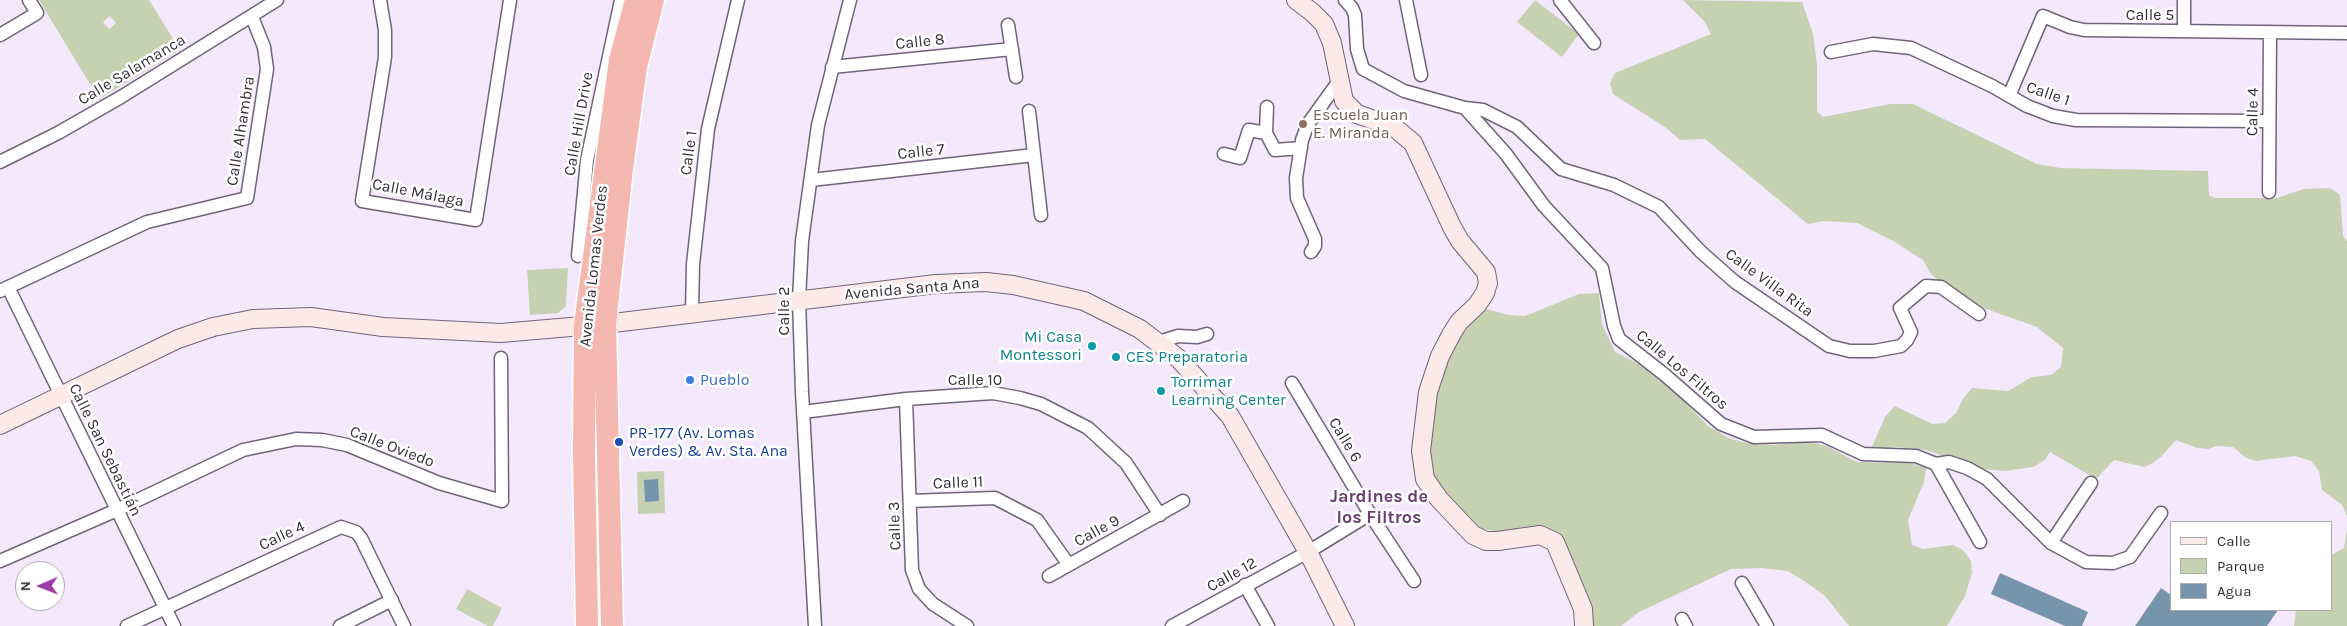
<!DOCTYPE html>
<meta charset="utf-8">
<style>
body{margin:0}
#map{position:relative;width:2347px;height:626px;overflow:hidden;background:#f4e9fc;font-family:Karla,sans-serif}
canvas{display:block}
.legend{position:absolute;left:2170px;top:521px;width:162px;height:90px;box-sizing:border-box;background:#fff;border:1px solid #aeacaf;margin:0;padding:6px 9px;list-style:none;font-size:15px;color:#342f38}
.legend li{display:flex;align-items:center;gap:10px;height:25px}
.legend b{width:25px;border:1px solid #aeacaf}
.north{position:absolute;left:15px;top:561px;width:50px;height:50px;box-sizing:border-box;background:#fff;border:1px solid #aeacaf;border-radius:50%;rotate:269deg;font-size:14px;font-weight:700;line-height:20px;text-align:center;color:#342f38}
.north::after{content:'';display:block;margin:auto;width:18px;height:22px;background:#9c3da6;clip-path:polygon(50% 0,100% 100%,50% 72%,0 100%)}
</style>
<div id="map">
<canvas width="2347" height="626"></canvas>
<ul class="legend">
<li><b style="height:6px;background:#fceae8"></b>Calle</li>
<li><b style="height:14px;background:#c6d1b1"></b>Parque</li>
<li><b style="height:14px;background:#7695ad"></b>Agua</li>
</ul>
<div class="north">N</div>
</div>
<script>
const context = document.querySelector('canvas').getContext('2d');
context.lineJoin = 'round';
function fill(path, color) {
  context.fillStyle = color;
  context.fill(path, 'evenodd');
}
function poly(rows) {
  const path = new Path2D();
  for (const r of rows) {
    path.moveTo(r[0], r[1]);
    for (let i = 2; i < r.length; i += 2) path.lineTo(r[i], r[i + 1]);
  }
  return path;
}
function stroke(path, color, width, dash) {
  context.strokeStyle = color;
  context.lineWidth = width;
  context.lineCap = dash ? 'butt' : 'round';
  context.setLineDash(dash || []);
  context.stroke(path);
}
function write(font, color, halo, rows, align = 'center') {
  context.font = font + ' Karla,sans-serif';
  context.lineWidth = 5;
  context.setLineDash([]);
  context.textBaseline = 'middle';
  context.strokeStyle = halo;
  context.fillStyle = color;
  for (const [text, x, y, turn = 0] of rows) {
    context.save();
    context.translate(x, y);
    context.rotate((+turn || 0) * Math.PI / 180);
    context.textAlign = isNaN(turn) ? turn : align;
    if (halo) context.strokeText(text, 0, 0);
    context.fillText(text, 0, 0);
    context.restore();
  }
}
fill(poly([
 [39,0,149,0,180,50,99,99],
 [110,16,116,23,109,29,103,22],
 [1535,0,1579,34,1562,57,1517,22],
 [1683,0,1802,2,1813,34,1817,65,1817,111,1823,117,1890,104,1913,104,2037,164,2060,168,2208,171,2209,195,2215,198,2277,198,2304,189,2330,188,2340,195,2343,236,2347,241,2347,516,2342,505,2322,490,2319,471,2311,461,2295,456,2256,461,2246,458,2233,447,2217,446,2208,449,2197,448,2176,440,2162,456,2151,464,2144,467,2114,460,2096,479,2050,452,2045,460,2033,467,2006,471,1981,469,1926,450,1897,447,1871,449,1885,417,1895,406,1932,424,1945,423,1956,413,1963,399,1972,388,2008,391,2032,377,2051,375,2061,367,2063,348,2037,327,1986,309,1948,290,1930,273,1923,260,1893,241,1857,223,1824,221,1808,224,1705,139,1680,140,1665,127,1613,94,1610,83,1615,73,1711,34,1704,21],
 [568,268,566,306,563,309,558,313,530,315,527,270],
 [1599,293,1602,324,1615,352,1639,364,1679,396,1708,426,1729,438,1746,443,1773,445,1809,442,1827,446,1857,462,1910,463,1926,468,1924,482,1908,520,1912,545,1923,549,1953,545,1963,550,1971,561,1972,573,1965,596,1947,626,1849,626,1825,596,1803,580,1787,571,1761,568,1731,569,1639,612,1621,626,1590,626,1556,536,1548,528,1539,527,1501,532,1483,529,1469,523,1431,478,1428,463,1431,412,1448,356,1469,322,1484,308,1508,315,1525,316,1579,294],
 [664,471,665,513,638,514,637,472],
 [2347,530,2347,626,2294,626,2296,610,2331,610,2331,555,2344,548],
 [467,589,502,608,493,626,488,626,456,609]
]), '#c6d1b1');
fill(poly([
 [658,479,659,501,645,502,644,480],
 [2000,573,2088,612,2082,626,2065,626,1991,594],
 [2161,588,2171,595,2171,610,2278,610,2267,626,2135,626]
]), '#7695ad');
const street = poly([
 [380,0,385,30,385,57,362,201,476,220,510,0],
 [1345,0,1352,8,1355,15,1357,49,1363,69,1404,91,1465,108,1506,154,1544,206,1602,268,1614,326,1619,339,1665,375,1721,424,1754,437,1822,435,1863,454,1916,456,1936,464,1949,462,1967,468,1987,479,2051,543,2086,562,2113,563,2130,557,2161,513],
 [1406,0,1421,75],
 [1560,0,1594,43],
 [2184,0,2184,31],
 [1008,25,1016,77],
 [0,35,37,13,29,0],
 [1831,52,1873,44,1911,48,1992,86,2027,106,2053,116,2076,120,2268,121],
 [832,67,1012,49],
 [2009,96,2043,16,2070,27,2084,30,2347,33],
 [1465,108,1483,110,1517,127,1561,169,1614,185,1659,207,1701,252,1735,282,1829,346,1850,351,1874,351,1901,346,1907,340,1911,332,1900,308,1926,286,1941,287,1979,314],
 [1029,111,1041,215],
 [1266,133,1267,107],
 [1224,154,1240,158,1249,130,1266,133,1275,150,1301,148],
 [0,162,58,133,121,97,277,0],
 [811,180,1034,155],
 [2269,192,2270,32],
 [1311,252,1315,246,1315,239,1297,198,1296,178,1302,140,1308,124,1339,81],
 [578,256,587,160,621,0],
 [8,287,174,626],
 [0,291,147,222,247,198,267,69,264,47,252,17],
 [692,313,693,264,708,129,738,0],
 [1159,342,1178,336,1197,337,1207,334],
 [1292,383,1370,514,1414,581],
 [906,399,912,570,919,589,933,604,967,626],
 [803,412,906,399,993,393,1020,398,1041,404,1088,428,1126,463,1160,515],
 [1936,464,1980,542],
 [910,501,995,498,1037,520,1069,565],
 [2051,543,2091,483],
 [0,561,117,510,243,450,296,439,322,440,347,445,439,483,502,501,501,358],
 [1049,576,1183,501],
 [1742,583,1767,626],
 [1245,585,1268,626],
 [1682,619,1686,626],
 [127,626,341,527,356,532,361,538,404,626],
 [340,626,392,600],
 [815,626,802,392,799,300,802,241,818,125,850,0],
 [1172,626,1308,552,1370,514]
]);
const secondary = poly([
 [1296,0,1312,12,1324,24,1332,43,1344,101,1357,114,1394,127,1413,143,1452,227,1460,241,1486,272,1488,283,1485,293,1477,305,1459,322,1452,333,1440,356,1428,392,1421,451,1425,479,1439,499,1473,535,1486,541,1498,541,1540,535,1555,542,1583,609,1584,626],
 [0,425,178,339,213,327,253,319,311,317,383,327,501,333,605,324,936,284,986,282,1013,285,1084,301,1140,329,1179,359,1230,416,1308,552,1345,626]
]);
const highway = poly([
 [587,626,584,452,585,325,620,60,636,0],
 [612,626,605,324,622,169,636,67,653,0]
]);
stroke(street, '#706479', 15);
stroke(secondary, '#706479', 20);
stroke(highway, '#fff', 25);
stroke(street, '#fff', 12);
stroke(secondary, '#fceae8', 18);
stroke(highway, '#f5b8b1', 22);
for (const [x, y, r, color] of [
 [1303,124,5,"#8d6e63"],
 [1092,346,5,"#0f9aa8"],
 [1116,357,5,"#0f9aa8"],
 [690,380,5,"#3f7fe0"],
 [1161,391,5,"#0f9aa8"],
 [619,442,5,"#1a4fb4"]
]) {
  const dot = new Path2D();
  dot.arc(x, y, r, 0, 2 * Math.PI);
  context.fillStyle = color;
  context.fill(dot);
  stroke(dot, '#fff', 2);
}
write('16px', '#342f38', '#fff', [
 ["Calle 5",2150,15],
 ["Calle 8",920,42,-6],
 ["Calle Salamanca",132,70,-31],
 ["Calle 1",2048,94,19],
 ["Calle 4",2253,112,-89],
 ["Calle Hill Drive",579,124,-80],
 ["Calle Alhambra",241,131,-81],
 ["Calle 7",921,152,-6],
 ["Calle 1",689,153,-82],
 ["Calle Málaga",418,193,11],
 ["Avenida Lomas Verdes",594,266,-84],
 ["Calle Villa Rita",1769,283,36],
 ["Avenida Santa Ana",912,289,-5],
 ["Calle 2",784,311,-90],
 ["Calle Los Filtros",1682,370,40],
 ["Calle 10",975,380],
 ["Calle 6",1345,440,59],
 ["Calle Oviedo",392,447,21],
 ["Calle San Sebastián",105,450,64],
 ["Calle 11",958,483,-2],
 ["Calle 3",895,526,-92],
 ["Calle 9",1097,531,-29],
 ["Calle 4",282,536,-25],
 ["Calle 12",1232,575,-29]
]);
write('16px', '#785e54', '#fff', [
 ["Escuela Juan",1313,115],
 ["E. Miranda",1313,133]
], 'left');
write('16px', '#0d838f', '#fff', [
 ["Mi Casa",1082,337,"right"],
 ["Montessori",1082,355,"right"],
 ["CES Preparatoria",1126,357],
 ["Torrimar",1171,382],
 ["Learning Center",1171,400]
], 'left');
write('16px', '#366cbe', '#fff', [
 ["Pueblo",700,380]
], 'left');
write('16px', '#164399', '#fff', [
 ["PR-177 (Av. Lomas",629,433],
 ["Verdes) & Av. Sta. Ana",629,451]
], 'left');
write('bold 18px', '#6c3d71', '#fff', [
 ["Jardines de",1379,497],
 ["los Filtros",1379,518]
]);
</script>
